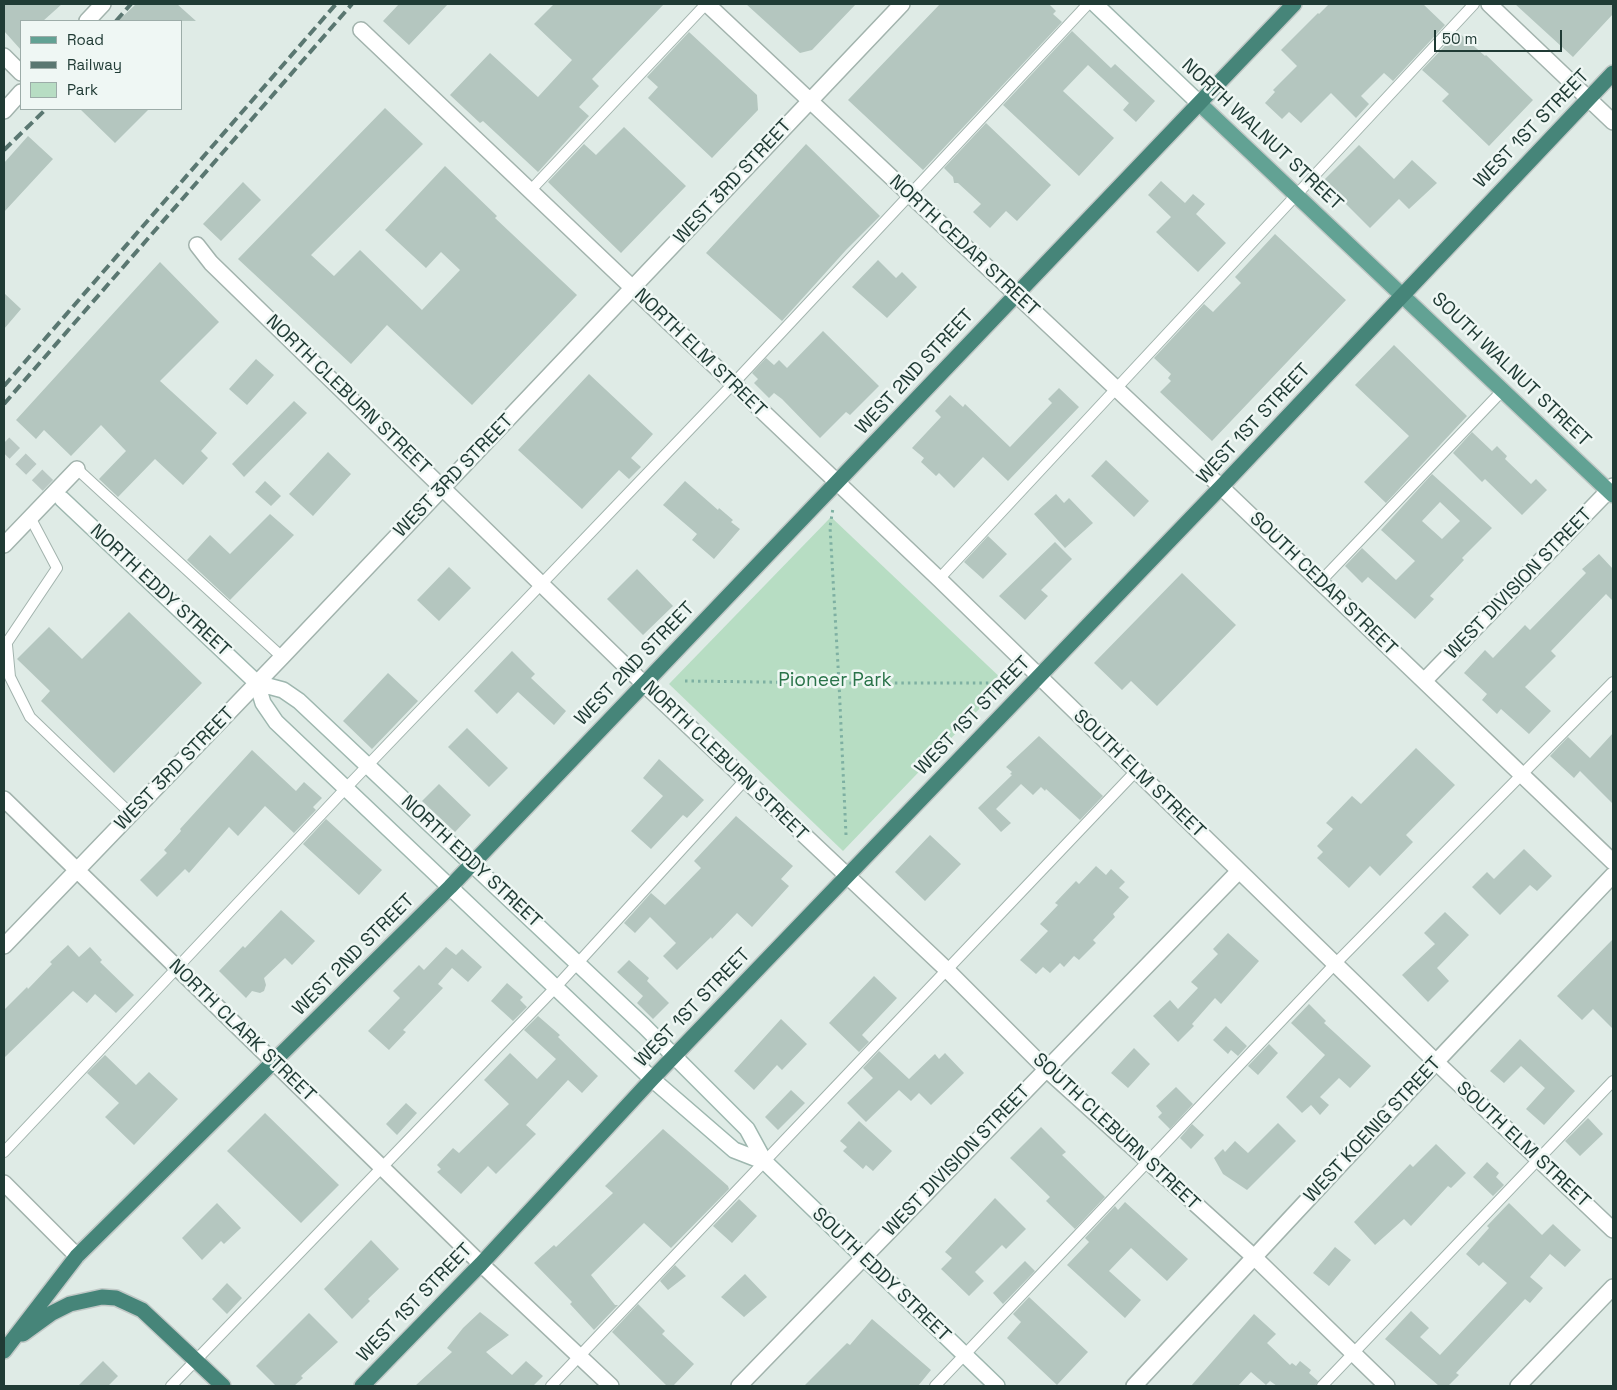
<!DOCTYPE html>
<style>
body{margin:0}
#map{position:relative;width:1617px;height:1390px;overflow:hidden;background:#dfebe6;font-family:"Space Grotesk",sans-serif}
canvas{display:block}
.frame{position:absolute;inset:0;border:5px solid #203b35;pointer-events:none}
.legend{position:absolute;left:20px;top:20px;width:162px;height:90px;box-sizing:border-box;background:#eff7f4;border:1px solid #9caca8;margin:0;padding:6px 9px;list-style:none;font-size:15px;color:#203b35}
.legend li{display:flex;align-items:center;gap:10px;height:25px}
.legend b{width:25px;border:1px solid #9caca8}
.scale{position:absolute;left:1434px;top:30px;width:128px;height:22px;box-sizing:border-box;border:2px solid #203b35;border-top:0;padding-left:6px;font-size:15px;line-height:18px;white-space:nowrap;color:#203b35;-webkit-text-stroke:4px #eff7f4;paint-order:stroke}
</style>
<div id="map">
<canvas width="1617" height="1390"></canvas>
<div class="frame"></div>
<ul class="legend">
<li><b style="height:6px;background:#62a294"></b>Road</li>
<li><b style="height:6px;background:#5a7771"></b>Railway</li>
<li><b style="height:14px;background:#b7ddc3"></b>Park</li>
</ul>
<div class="scale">50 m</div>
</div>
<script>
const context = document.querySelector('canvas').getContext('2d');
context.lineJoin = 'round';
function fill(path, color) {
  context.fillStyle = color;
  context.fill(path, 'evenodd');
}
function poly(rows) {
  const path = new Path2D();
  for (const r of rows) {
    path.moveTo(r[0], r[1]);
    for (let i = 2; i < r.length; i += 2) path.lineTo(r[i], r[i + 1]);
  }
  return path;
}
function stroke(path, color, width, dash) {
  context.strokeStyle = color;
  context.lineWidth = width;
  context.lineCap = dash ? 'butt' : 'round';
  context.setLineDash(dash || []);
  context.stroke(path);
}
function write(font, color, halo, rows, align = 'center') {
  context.font = font + ' "Space Grotesk",sans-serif';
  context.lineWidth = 5;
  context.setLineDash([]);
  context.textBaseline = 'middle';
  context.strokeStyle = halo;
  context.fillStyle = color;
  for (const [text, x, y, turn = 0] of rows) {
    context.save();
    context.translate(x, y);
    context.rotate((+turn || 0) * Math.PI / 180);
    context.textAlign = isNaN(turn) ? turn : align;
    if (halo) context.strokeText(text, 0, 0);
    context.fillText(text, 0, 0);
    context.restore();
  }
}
fill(poly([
 [831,517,1005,682,843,851,669,684]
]), '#b7ddc3');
fill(poly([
 [4,4,62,4,43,21,21,21,21,50,4,31],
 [136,4,177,4,196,21,118,21],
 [399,4,448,4,409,45,383,21],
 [554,4,664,4,592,79,599,86,579,107,589,116,538,172,483,121,480,123,450,95,490,53,538,97,572,60,534,24],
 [746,4,856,4,812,50,800,53],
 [940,4,1049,4,1056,11,1053,14,1062,22,923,170,848,100],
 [1329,4,1423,4,1445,25,1393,81,1384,73,1361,96,1369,104,1356,118,1331,93,1301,123,1289,112,1282,119,1265,103,1275,92,1273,90,1297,66,1281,50,1318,13,1319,14],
 [1515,4,1613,4,1613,14,1573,57],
 [1072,31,1111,68,1115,64,1155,101,1136,122,1123,110,1129,103,1088,65,1063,91,1114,138,1079,176,1003,105],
 [689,32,757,95,758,110,712,158,648,98,658,87,647,77],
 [1458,32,1485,56,1486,55,1533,100,1489,146,1442,101,1449,94,1422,70],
 [385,108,423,144,311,255,334,276,360,250,422,310,460,270,441,252,426,268,385,230,445,166,497,216,495,218,577,295,472,405,387,325,351,364,238,259],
 [80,109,149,109,115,143],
 [986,123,1051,185,1017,221,1006,211,990,228,973,212,981,204,958,183,954,183,953,177,944,168],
 [624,127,686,186,621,253,548,182,584,144,596,155],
 [28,136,53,159,4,212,4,163],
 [806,144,880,216,846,250,782,321,706,253],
 [1359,145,1394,179,1412,160,1437,183,1409,209,1399,199,1370,228,1323,181],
 [1161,181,1185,203,1193,194,1205,204,1196,214,1226,243,1198,272,1156,232,1171,217,1148,195],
 [243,182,261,200,221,241,203,224],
 [1275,234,1346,300,1212,441,1160,392,1171,381,1168,378,1171,374,1154,358,1204,304,1213,312,1241,283,1235,277],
 [878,260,896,278,902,272,917,287,887,318,852,287],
 [160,262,219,322,160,381,217,433,201,451,208,458,183,485,155,459,118,497,99,479,126,451,101,425,71,456,44,430,36,439,16,420],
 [4,293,21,309,4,329],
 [823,331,879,386,850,415,846,412,820,438,782,399,774,393,769,398,754,383,758,379,752,373,766,358,774,365,779,360,787,368],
 [1394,345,1467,416,1386,503,1364,482,1409,436,1355,385],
 [256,359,274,375,247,405,229,389],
 [589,374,653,434,631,458,641,467,629,479,619,470,582,509,518,450],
 [1059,388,1079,407,1008,481,983,457,954,488,939,473,936,476,921,462,924,458,912,448,941,417,935,411,950,395,963,407,965,404,1010,447,1052,403,1048,399],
 [294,401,307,413,244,477,232,464],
 [1472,432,1492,451,1497,446,1507,456,1505,459,1531,484,1536,479,1547,490,1522,515,1485,479,1482,482,1453,453],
 [328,452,351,474,313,516,289,494],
 [1106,460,1149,501,1134,517,1091,476],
 [1432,474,1492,528,1462,558,1464,560,1430,596,1434,599,1415,619,1368,577,1362,583,1345,566,1362,548,1396,580,1415,561,1381,530],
 [1440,502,1460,521,1442,539,1422,521],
 [265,481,281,496,271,506,255,492],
 [685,481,718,510,719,508,733,520,731,522,740,529,714,559,692,540,697,534,663,505],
 [1056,494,1064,503,1069,498,1093,523,1065,548,1034,514],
 [270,514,294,535,230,600,187,560,210,535,230,554],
 [988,536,1007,554,983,579,964,562],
 [1055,542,1072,559,1041,590,1048,596,1025,620,999,596],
 [1599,554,1613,569,1613,601,1606,594,1551,651,1556,656,1525,687,1551,711,1529,734,1501,709,1497,714,1482,700,1487,694,1464,673,1485,650,1493,658,1525,625,1530,630,1586,573,1582,569],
 [449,567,471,588,439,621,417,600],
 [637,569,673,606,643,635,607,599],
 [1182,573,1236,625,1157,706,1131,681,1122,690,1094,663],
 [129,612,202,683,114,773,41,701,50,691,17,659,49,627,82,659],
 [512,651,535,674,531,678,566,711,554,725,518,692,497,714,474,691],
 [388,673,418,701,372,749,343,721],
 [467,728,508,768,489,787,448,747],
 [1613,733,1613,804,1580,771,1574,778,1550,756,1568,737,1590,758],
 [1039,736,1103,796,1080,820,1046,789,1045,791,1041,787,1033,795,1021,784,996,809,1011,823,1001,832,978,808,1012,775,1010,774,1012,772,1006,767],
 [1416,748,1455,785,1406,835,1413,842,1380,876,1370,866,1349,888,1317,858,1323,852,1317,846,1333,829,1326,823,1352,796,1361,804],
 [252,750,296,791,304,782,322,798,313,807,316,810,294,833,265,806,238,836,229,827,189,873,185,869,157,897,140,880,167,853,164,850,181,831,180,829],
 [659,759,704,800,687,818,683,815,651,849,631,831,663,796,643,778],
 [439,784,471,815,455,832,422,801],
 [736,816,793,866,781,879,789,886,752,927,737,913,712,939,711,937,677,970,663,956,676,943,650,917,635,933,624,923,651,893,665,905,701,868,694,861],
 [326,819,382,870,359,895,303,844],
 [930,835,961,864,925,901,895,872],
 [1524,849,1552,876,1537,891,1530,885,1500,915,1472,887,1487,872,1494,879],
 [1096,866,1106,875,1111,869,1125,882,1119,888,1129,897,1113,914,1115,917,1093,940,1096,943,1079,960,1074,956,1064,967,1060,963,1050,973,1043,967,1036,974,1020,960,1048,931,1040,924,1058,905,1055,903,1076,881,1079,884],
 [281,910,315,941,292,965,285,958,264,978,266,985,264,991,260,993,252,991,246,998,219,971,243,946,245,948],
 [1445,912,1469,935,1437,968,1449,981,1428,1002,1402,975,1435,944,1424,933],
 [1228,933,1259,961,1221,1004,1215,998,1192,1024,1194,1026,1178,1042,1153,1016,1170,1000,1178,1009,1198,988,1191,982,1218,954,1213,949],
 [1613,939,1613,1029,1593,1009,1582,1020,1557,996],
 [68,945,79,957,90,947,102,960,100,962,134,995,116,1013,95,994,87,1003,73,991,4,1058,4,1010,27,987,28,989,52,964,50,962],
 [446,947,456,955,462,949,482,967,468,982,452,968,438,984,443,988,403,1030,406,1032,389,1050,368,1031,400,998,393,991,419,965,424,970],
 [629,960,649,978,647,981,669,1003,653,1019,637,1003,643,996,617,972],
 [874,976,897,998,862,1035,869,1042,859,1052,829,1023],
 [507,983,523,997,520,1000,527,1007,513,1021,491,1001],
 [1309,1004,1326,1021,1324,1023,1371,1066,1350,1088,1339,1078,1320,1097,1329,1105,1320,1115,1311,1105,1302,1113,1286,1097,1325,1055,1291,1023],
 [538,1016,560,1035,558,1037,598,1076,582,1093,568,1080,526,1125,536,1134,496,1174,488,1166,461,1194,437,1172,441,1169,437,1165,453,1148,459,1153,509,1104,484,1080,510,1053,537,1079,556,1059,524,1030],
 [781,1019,807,1044,782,1070,777,1065,754,1090,734,1071],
 [1226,1026,1247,1046,1238,1056,1231,1050,1228,1054,1213,1040],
 [1520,1039,1575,1091,1544,1125,1526,1109,1545,1088,1521,1066,1504,1083,1490,1071],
 [1269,1044,1278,1053,1258,1075,1248,1066],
 [1134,1048,1150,1064,1128,1088,1111,1073],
 [879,1051,909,1079,935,1054,939,1059,945,1053,964,1073,931,1105,919,1093,911,1101,899,1090,866,1122,847,1103,873,1078,863,1068],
 [105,1055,136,1085,149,1072,178,1099,134,1145,105,1117,119,1103,87,1073],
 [1176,1087,1193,1104,1170,1129,1158,1117,1162,1113,1156,1106],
 [791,1090,805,1103,778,1130,765,1117],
 [406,1103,417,1113,397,1135,386,1124],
 [265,1113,339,1185,301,1223,227,1151],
 [1588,1118,1603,1134,1580,1156,1565,1141],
 [859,1121,892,1151,873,1171,866,1165,863,1169,843,1151,847,1147,840,1141],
 [1278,1123,1296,1141,1247,1190,1223,1174,1214,1158,1223,1149,1225,1152,1235,1141,1248,1153],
 [1192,1124,1204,1135,1191,1149,1180,1138],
 [1041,1127,1066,1152,1062,1155,1105,1197,1075,1229,1046,1201,1050,1197,1010,1158],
 [663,1129,728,1186,729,1189,671,1248,644,1223,591,1275,615,1305,618,1305,594,1330,570,1304,572,1302,534,1263,554,1245,556,1247,613,1193,605,1186],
 [1436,1144,1466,1173,1451,1188,1448,1186,1411,1226,1404,1219,1375,1245,1354,1222,1410,1164,1413,1167],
 [1487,1162,1499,1173,1496,1177,1504,1185,1493,1196,1473,1177],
 [995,1198,1026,1229,1006,1249,1002,1245,975,1272,984,1281,969,1296,941,1269,952,1258,945,1252],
 [739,1199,757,1216,732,1243,713,1226],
 [1125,1202,1188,1259,1167,1281,1131,1248,1109,1271,1141,1300,1125,1318,1067,1265,1089,1242,1085,1238,1115,1206,1118,1210],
 [217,1203,241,1228,224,1244,221,1241,202,1260,182,1238],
 [1509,1203,1542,1235,1553,1224,1581,1250,1565,1267,1550,1254,1530,1277,1543,1288,1530,1303,1525,1299,1456,1373,1459,1375,1448,1386,1439,1386,1385,1339,1411,1311,1429,1328,1420,1337,1440,1355,1507,1283,1483,1262,1479,1266,1466,1254,1489,1228,1487,1226],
 [371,1240,399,1269,368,1299,370,1301,352,1319,324,1289],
 [1335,1247,1351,1260,1329,1286,1313,1273],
 [1025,1261,1035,1271,1003,1304,993,1293],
 [675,1265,686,1276,668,1290,660,1281],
 [745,1274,767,1297,744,1317,721,1297],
 [227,1283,242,1298,227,1314,212,1299],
 [1029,1297,1088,1352,1057,1385,1007,1338,1021,1322,1013,1314],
 [638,1304,665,1331,662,1334,694,1364,673,1386,667,1386,612,1332],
 [480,1312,509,1335,486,1352,512,1375,526,1361,543,1376,533,1386,415,1386,452,1352,447,1348,463,1328],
 [309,1313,338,1342,301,1376,303,1378,294,1386,276,1386,256,1366],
 [1254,1314,1276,1334,1267,1343,1290,1365,1292,1363,1296,1366,1300,1361,1311,1370,1309,1373,1318,1381,1315,1386,1277,1386,1270,1381,1266,1385,1251,1372,1238,1386,1191,1386],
 [872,1319,931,1370,918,1386,804,1386,847,1343,850,1345],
 [103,1361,118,1376,108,1386,78,1386]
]), '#b4c6bf');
stroke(poly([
 [4,443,62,499]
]), '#b9c8c3', 15, [15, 8]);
const service = poly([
 [530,191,706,4],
 [77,469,282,657],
 [939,579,1474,4],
 [1320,582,1502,391],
 [7,645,10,677,30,717,131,814],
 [4,647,57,568,30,517],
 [4,1152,346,788,733,384,1088,4],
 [171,1386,556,987,745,780],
 [551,1386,1136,771],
 [935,1386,1335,964,1613,682],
 [1322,1386,1613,1081]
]);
const minor = poly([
 [707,4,1221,487,1613,862],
 [1489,4,1613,122],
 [87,21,103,4],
 [361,30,939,579,1436,1062,1613,1230],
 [4,56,21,73],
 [4,111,21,92],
 [197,245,211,263,643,683,946,969,1046,1069,1254,1257,1387,1386],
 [4,545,77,469],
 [1424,681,1613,486],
 [4,799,481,1264,611,1386],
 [4,946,282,657,902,4],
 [4,1183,77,1256],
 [739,1386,1239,871],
 [1518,1386,1613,1287]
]);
const tertiary = poly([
 [1134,1386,1436,1062,1613,875]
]);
const secondary = poly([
 [1095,4,1200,104],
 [62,499,257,683,283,690,299,701,644,1026,747,1129,765,1162,997,1386],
 [257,683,263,703,276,722,652,1079,734,1150,765,1162]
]);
const primary = poly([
 [1200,104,1613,495]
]);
const trunk = poly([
 [23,1334,52,1313,70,1304,102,1297,116,1298,142,1310,223,1386],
 [4,1351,77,1256,450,887,1294,4],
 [362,1386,481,1264,652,1079,1221,487,1613,73]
]);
stroke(service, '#a2b3ad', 12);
stroke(minor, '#a2b3ad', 18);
stroke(tertiary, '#a2b3ad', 18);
stroke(secondary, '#9eb7af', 18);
stroke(primary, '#c1c8c6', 18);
stroke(trunk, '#c1c8c6', 18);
stroke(poly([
 [685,681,839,683,830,527,833,508],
 [846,835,839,683,991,683]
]), '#7eb0a2', 3, [2.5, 4]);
stroke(service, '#fff', 10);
stroke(minor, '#fff', 15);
stroke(tertiary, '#fff', 15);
stroke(secondary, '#fff', 15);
stroke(primary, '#62a294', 15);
stroke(trunk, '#468579', 15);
stroke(poly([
 [116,21,131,4],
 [4,150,46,109],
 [4,386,336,4],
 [4,404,352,4]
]), '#5a7771', 4, [10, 5]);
write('19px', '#203b35', '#eff7f4', [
 ["WEST 1ST STREET",1532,129,-46],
 ["NORTH WALNUT STREET",1262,135,43],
 ["WEST 3RD STREET",733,182,-47],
 ["NORTH CEDAR STREET",964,246,43],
 ["NORTH ELM STREET",700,353,44],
 ["SOUTH WALNUT STREET",1511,370,44],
 ["WEST 2ND STREET",915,372,-47],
 ["NORTH CLEBURN STREET",348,395,44],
 ["WEST 1ST STREET",1254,424,-47],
 ["WEST 3RD STREET",454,476,-46],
 ["SOUTH CEDAR STREET",1323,584,44],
 ["WEST DIVISION STREET",1519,584,-46],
 ["NORTH EDDY STREET",160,591,43],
 ["WEST 2ND STREET",635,664,-46],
 ["WEST 1ST STREET",973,716,-46],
 ["NORTH CLEBURN STREET",725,761,44],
 ["WEST 3RD STREET",175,769,-46],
 ["SOUTH ELM STREET",1139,774,44],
 ["NORTH EDDY STREET",471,862,43],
 ["WEST 2ND STREET",354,955,-45],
 ["WEST 1ST STREET",693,1008,-46],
 ["NORTH CLARK STREET",242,1031,44],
 ["WEST KOENIG STREET",1373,1130,-47],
 ["SOUTH CLEBURN STREET",1116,1132,43],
 ["SOUTH ELM STREET",1523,1145,43],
 ["WEST DIVISION STREET",957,1161,-46],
 ["SOUTH EDDY STREET",881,1275,44],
 ["WEST 1ST STREET",415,1303,-46]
]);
write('19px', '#297349', '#eff7f4', [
 ["Pioneer Park",835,681]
]);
</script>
